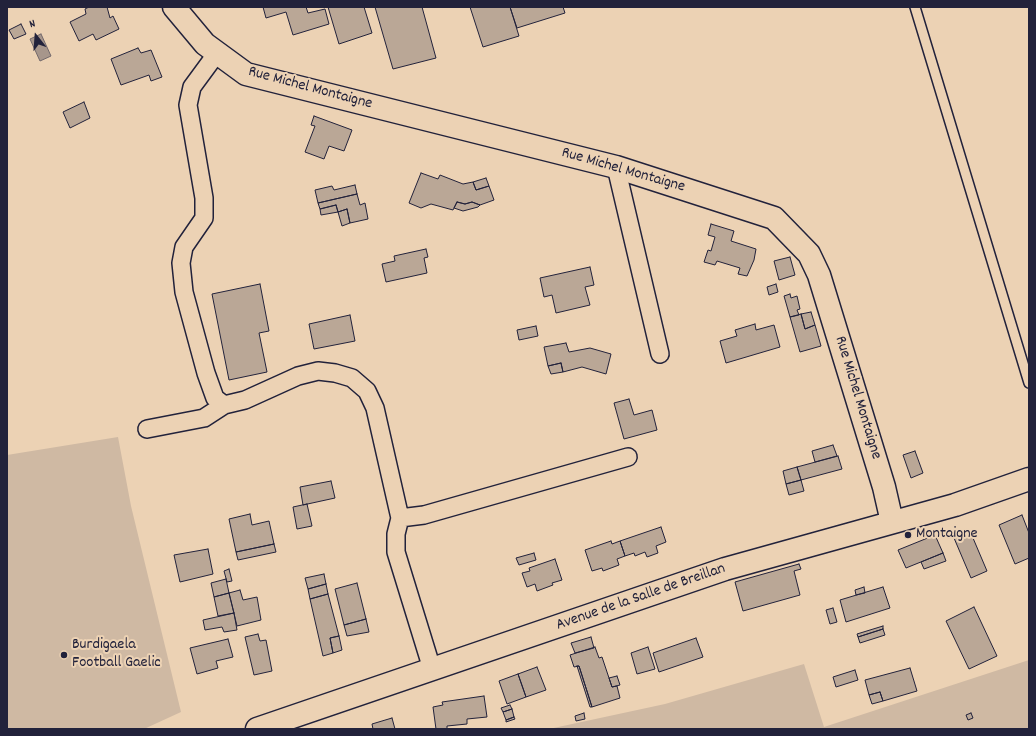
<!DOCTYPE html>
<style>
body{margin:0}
#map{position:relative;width:1036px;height:736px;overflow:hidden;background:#ecd2b4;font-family:Dekko,sans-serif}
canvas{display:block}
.frame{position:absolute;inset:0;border:8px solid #22223b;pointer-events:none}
.north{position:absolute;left:16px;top:16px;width:40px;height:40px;-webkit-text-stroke:3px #ecd2b4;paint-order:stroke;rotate:343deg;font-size:11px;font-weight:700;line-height:16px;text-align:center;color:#22223b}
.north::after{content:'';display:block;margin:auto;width:14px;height:18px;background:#22223b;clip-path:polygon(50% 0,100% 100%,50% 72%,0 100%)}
</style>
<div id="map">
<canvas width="1036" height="736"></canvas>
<div class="frame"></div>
<div class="north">N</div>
</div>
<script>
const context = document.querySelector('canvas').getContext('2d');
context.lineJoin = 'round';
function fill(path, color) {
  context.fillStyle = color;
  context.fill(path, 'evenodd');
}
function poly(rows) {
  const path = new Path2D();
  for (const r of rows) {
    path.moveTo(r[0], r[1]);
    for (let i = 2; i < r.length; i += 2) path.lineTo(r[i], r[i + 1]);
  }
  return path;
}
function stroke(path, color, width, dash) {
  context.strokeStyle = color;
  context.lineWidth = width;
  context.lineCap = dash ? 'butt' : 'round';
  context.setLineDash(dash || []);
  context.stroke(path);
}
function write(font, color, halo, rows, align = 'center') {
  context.font = font + ' Dekko,sans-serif';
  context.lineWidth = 4;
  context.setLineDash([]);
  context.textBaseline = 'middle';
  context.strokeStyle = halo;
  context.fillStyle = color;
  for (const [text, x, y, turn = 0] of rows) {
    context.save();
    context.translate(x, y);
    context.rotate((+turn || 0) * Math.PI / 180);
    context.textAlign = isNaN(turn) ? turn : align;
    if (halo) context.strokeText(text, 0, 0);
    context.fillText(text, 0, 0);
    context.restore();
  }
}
fill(poly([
 [118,437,131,506,181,712,144,729,7,729,7,455],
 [1029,660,1029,729,549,729,665,704,804,664,824,727]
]), '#cfb9a3');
const water = poly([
 [41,34,51,56,40,61,30,39,41,34]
]);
fill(water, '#a7968b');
stroke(water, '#72686b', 1);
const building = poly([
 [89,7,107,7,110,18,113,16,119,29,96,40,93,34,79,41,70,22,86,14,85,9,89,7],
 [263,7,306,7,308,13,325,9,329,24,293,35,286,12,266,18,263,7],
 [328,7,364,7,372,33,339,44,328,7],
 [375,7,422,7,436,58,393,69,375,7],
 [470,7,510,7,519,36,483,47,470,7],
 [510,7,563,7,565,13,517,28,510,7],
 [21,24,26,34,14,39,9,30,21,24],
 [138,48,141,53,151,50,162,77,151,81,149,75,121,85,111,59,138,48],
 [84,102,90,118,70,128,63,112,84,102],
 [314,116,352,130,344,151,329,146,324,159,305,152,315,126,311,125,314,116],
 [421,173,438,179,440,175,463,184,473,182,476,190,489,186,494,200,480,205,472,202,465,204,457,202,453,210,431,204,421,208,409,203,421,173],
 [486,178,489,186,476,190,473,182,486,178],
 [355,185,357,194,318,203,315,190,332,186,334,190,355,185],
 [357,194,360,205,365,203,368,219,350,223,347,209,338,212,336,205,320,209,318,203,357,194],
 [457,202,465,204,472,202,480,205,478,207,463,211,454,208,457,202],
 [336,205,338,212,321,215,320,209,336,205],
 [347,209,350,223,342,226,338,212,347,209],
 [711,224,734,231,731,241,756,249,754,260,747,276,738,274,740,268,717,261,715,265,704,262,708,250,711,251,715,237,708,235,711,224],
 [426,249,428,257,424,258,427,273,386,282,382,264,395,261,394,256,426,249],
 [790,257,795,275,779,280,774,261,790,257],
 [590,267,594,285,585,287,590,305,556,313,552,295,544,297,540,278,590,267],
 [260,284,269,331,259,333,267,372,229,380,212,294,260,284],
 [776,284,778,292,769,295,767,287,776,284],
 [790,294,791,298,797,296,800,309,797,310,799,315,790,317,784,296,790,294],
 [811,312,815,325,805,329,801,314,811,312],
 [801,314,805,329,815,325,821,346,800,352,790,317,801,314],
 [350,315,355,341,314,349,309,324,350,315],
 [755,324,756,330,774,325,780,347,726,363,720,341,737,336,735,330,755,324],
 [536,326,538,336,519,340,517,330,536,326],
 [566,343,569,352,590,348,611,354,606,374,582,367,563,372,561,363,548,366,544,347,566,343],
 [561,363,563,372,551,374,548,366,561,363],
 [629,399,634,415,652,410,657,430,624,439,614,403,629,399],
 [833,445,837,456,815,462,812,451,833,445],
 [915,451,923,473,911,478,903,455,915,451],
 [838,456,842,469,801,480,797,467,838,456],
 [797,467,801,480,786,484,783,471,797,467],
 [801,480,804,491,789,495,786,484,801,480],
 [331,481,335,498,303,505,300,487,331,481],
 [307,504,312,526,297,529,293,507,307,504],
 [250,514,252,525,269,521,274,544,236,552,229,519,250,514],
 [1022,515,1029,533,1029,558,1015,564,999,525,1022,515],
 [661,527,666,542,656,546,658,553,647,557,645,552,635,556,634,553,625,556,620,541,661,527],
 [970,531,987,571,971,578,954,538,970,531],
 [935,535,943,553,906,568,898,550,935,535],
 [611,541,612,544,620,541,625,556,617,559,619,565,603,571,602,568,592,571,585,550,611,541],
 [274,544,276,552,238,560,236,552,274,544],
 [208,549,213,574,180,582,174,555,208,549],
 [534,553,536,560,519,565,516,558,534,553],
 [943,553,946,561,924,569,921,562,943,553],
 [555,559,562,580,552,583,553,585,537,591,535,584,527,587,522,573,530,571,529,568,555,559],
 [799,564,801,569,794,571,800,595,743,611,735,582,799,564],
 [229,569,232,581,227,582,224,571,229,569],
 [324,574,326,584,308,589,305,578,324,574],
 [226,579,229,593,214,597,211,583,226,579],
 [357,583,366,619,344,625,335,589,357,583],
 [326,584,328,594,310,599,308,589,326,584],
 [864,587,865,593,856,595,855,590,864,587],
 [883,587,890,608,846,622,840,600,883,587],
 [240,590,243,600,257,597,261,620,237,626,229,593,240,590],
 [229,593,234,613,218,616,214,597,229,593],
 [328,594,339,636,330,638,333,653,323,656,310,599,328,594],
 [974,607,997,656,969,669,946,621,974,607],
 [833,608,837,622,830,624,826,610,833,608],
 [234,613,237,630,224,632,222,627,205,630,203,620,234,613],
 [366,619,369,632,347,636,344,625,366,619],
 [883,626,883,629,858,637,857,634,883,626],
 [883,629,885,635,860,643,858,637,883,629],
 [258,634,260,641,266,640,272,671,254,675,245,637,258,634],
 [339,636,342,650,333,653,330,638,339,636],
 [591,637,594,648,575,653,571,643,591,637],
 [696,638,703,657,659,672,653,653,696,638],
 [228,639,233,657,216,661,218,668,197,674,190,648,228,639],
 [595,647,599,658,602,657,612,687,617,686,620,698,592,707,579,666,574,667,570,655,595,647],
 [648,647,655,669,637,674,631,653,648,647],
 [577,666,579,666,592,707,590,707,577,666],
 [537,667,546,690,526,697,518,674,537,667],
 [910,668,917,691,883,701,880,692,869,695,865,680,910,668],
 [855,670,858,680,836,687,833,677,855,670],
 [518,674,526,697,507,704,499,681,518,674],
 [617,676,620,685,612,687,609,678,617,676],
 [880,692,883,701,872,704,869,695,880,692],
 [484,696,487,717,467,719,467,724,447,726,447,729,436,729,433,707,443,705,442,702,484,696],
 [510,705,512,709,503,712,501,708,510,705],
 [512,709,514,717,506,720,503,712,512,709],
 [584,713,585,719,576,721,575,716,584,713],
 [971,713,973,718,968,720,966,715,971,713],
 [514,717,515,719,506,722,506,720,514,717],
 [392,718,395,729,373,729,372,724,392,718]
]);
fill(building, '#baa796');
stroke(building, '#22223b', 1);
const lane = poly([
 [915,7,1029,383]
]);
const street = poly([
 [217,53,192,87,188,105,204,198,204,218,184,247,181,263,184,292,206,373,215,398,224,405,245,400,298,376,318,371,335,373,352,378,367,391,375,408,400,518,396,534,396,552,432,669],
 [616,167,660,354],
 [147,429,204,418,224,405],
 [400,518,424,515,628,457]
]);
const secondary = poly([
 [174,7,205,44,246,74,616,167,774,218,809,254,819,275,884,487,892,522],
 [257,729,725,569,955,505,1029,479]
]);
stroke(lane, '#22223b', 12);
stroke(street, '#22223b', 20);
stroke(secondary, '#22223b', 25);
stroke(lane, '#ecd2b4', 9);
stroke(street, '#ecd2b4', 17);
stroke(secondary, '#ecd2b4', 22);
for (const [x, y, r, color] of [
 [908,535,4,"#22223b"],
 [64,655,4,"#22223b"]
]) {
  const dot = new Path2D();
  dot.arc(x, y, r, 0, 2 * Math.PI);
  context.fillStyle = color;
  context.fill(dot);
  stroke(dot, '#ecd2b4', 1.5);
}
write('16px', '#22223b', '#ecd2b4', [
 ["Rue Michel Montaigne",310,89,15],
 ["Rue Michel Montaigne",623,171,16],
 ["Rue Michel Montaigne",857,398,73],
 ["Avenue de la Salle de Breillan",641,598,-19]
]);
write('16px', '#22223b', '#ecd2b4', [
 ["Montaigne",916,535],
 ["Burdigaela",72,646],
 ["Football Gaelic",72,664]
], 'left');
</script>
